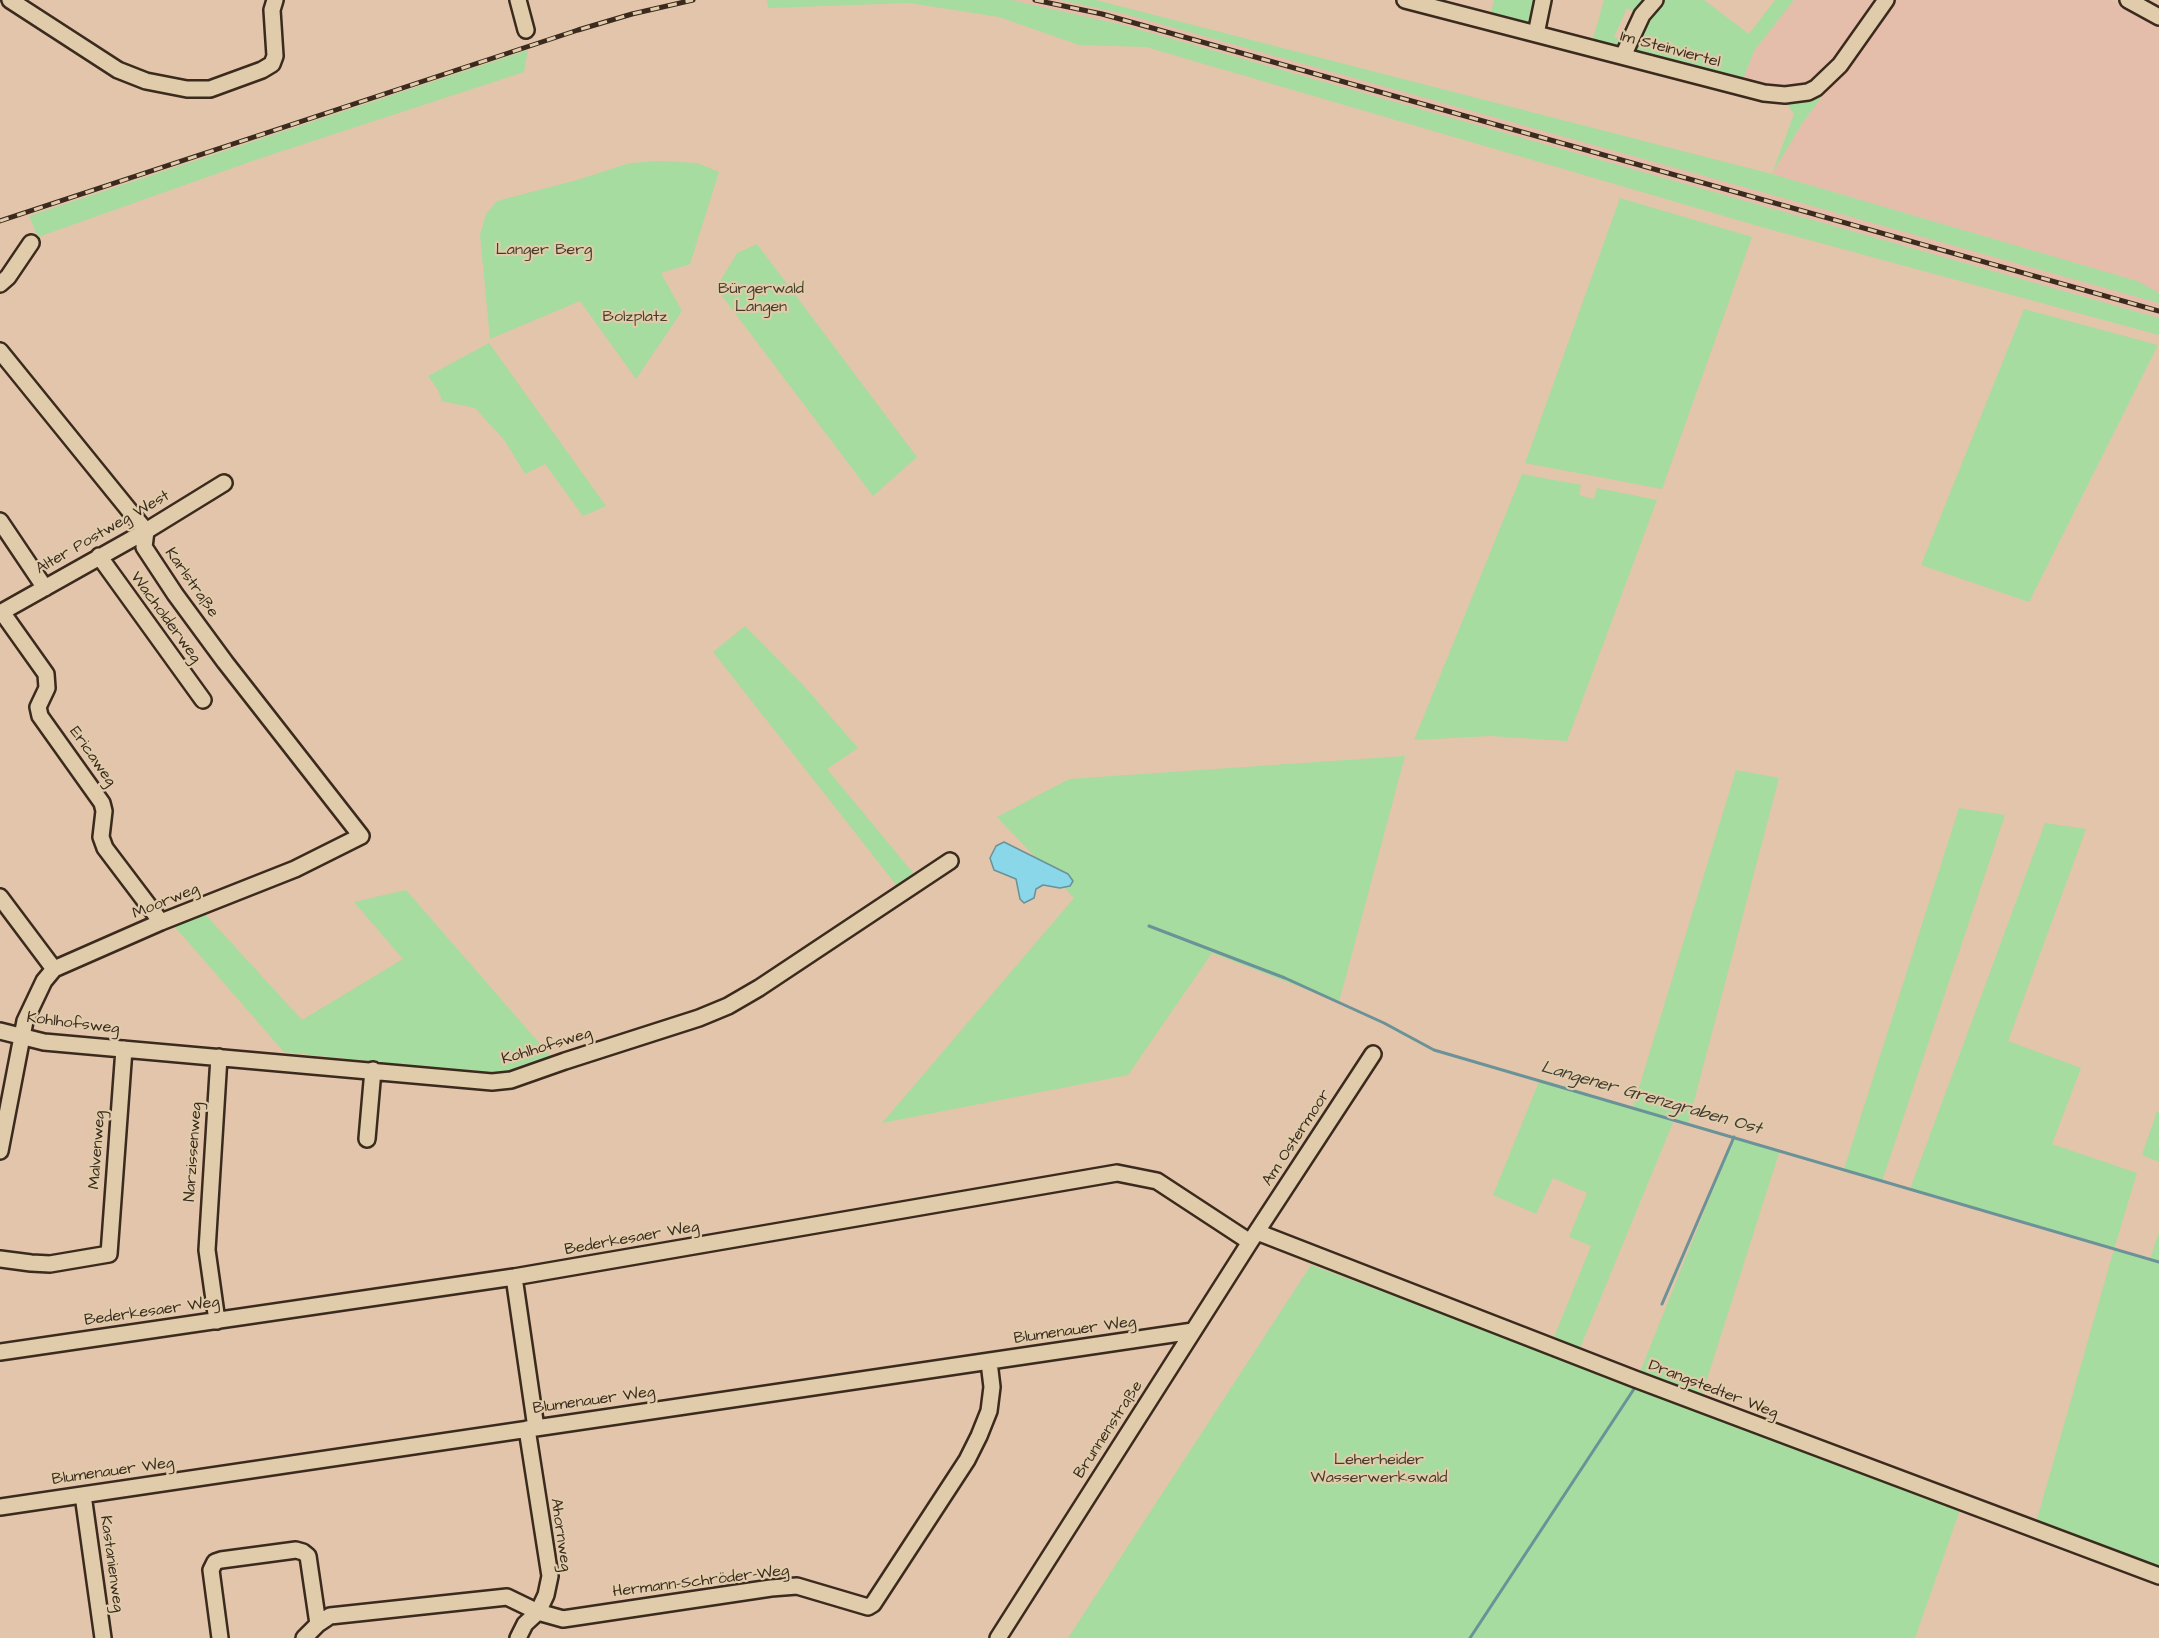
<!DOCTYPE html>
<meta charset="utf-8">
<style>
body{margin:0}
canvas{display:block;background:#e2c5aa}
</style>
<canvas width="2159" height="1638"></canvas>
<script>
const context = document.querySelector('canvas').getContext('2d');
context.lineJoin = 'round';
function fill(path, color) {
  context.fillStyle = color;
  context.fill(path, 'evenodd');
}
function poly(rows) {
  const path = new Path2D();
  for (const r of rows) {
    path.moveTo(r[0], r[1]);
    for (let i = 2; i < r.length; i += 2) path.lineTo(r[i], r[i + 1]);
  }
  return path;
}
function stroke(path, color, width, dash) {
  context.strokeStyle = color;
  context.lineWidth = width;
  context.lineCap = dash ? 'butt' : 'round';
  context.setLineDash(dash || []);
  context.stroke(path);
}
function write(font, color, halo, rows, align = 'center') {
  context.font = font + ' "Architects Daughter",sans-serif';
  context.lineWidth = 4.5;
  context.setLineDash([]);
  context.textBaseline = 'middle';
  context.strokeStyle = halo;
  context.fillStyle = color;
  for (const [text, x, y, turn = 0] of rows) {
    context.save();
    context.translate(x, y);
    context.rotate((+turn || 0) * Math.PI / 180);
    context.textAlign = isNaN(turn) ? turn : align;
    if (halo) context.strokeText(text, 0, 0);
    context.fillText(text, 0, 0);
    context.restore();
  }
}
fill(poly([
 [1011,0,1060,0,1125,14,2088,281,2159,303,2159,318,1123,25],
 [1794,0,2111,0,2159,28,2159,293,2137,281,1772,174,1801,125,1830,85,1785,88,1743,79,1754,51]
]), '#e4beab');
fill(poly([
 [767,0,1011,0,1123,25,2159,318,2159,335,1765,228,1146,47,1079,45,999,17,909,3,768,8],
 [1060,0,1096,0,1772,174,1794,114,1785,101,1831,84,1801,125,1772,174,2137,281,2159,293,2159,303,1125,14],
 [1494,0,1534,0,1529,24,1491,12],
 [1604,0,1646,0,1635,12,1627,8,1614,37,1623,41,1620,48,1593,39],
 [1659,0,1704,0,1749,34,1775,0,1794,0,1754,51,1743,79,1632,51,1645,17],
 [528,50,524,72,258,159,38,237,29,216],
 [661,161,697,163,719,172,690,264,661,273,682,311,636,379,580,301,490,339,480,235,486,214,497,201,577,180,630,163],
 [1620,198,1752,237,1662,489,1525,463],
 [757,244,917,457,873,496,716,288,737,253],
 [2024,309,2158,345,2029,602,1921,565],
 [489,343,606,506,583,516,545,464,525,474,505,441,475,408,442,401,438,390,428,376],
 [1522,474,1581,485,1579,495,1594,499,1597,488,1657,500,1567,741,1490,736,1414,740],
 [745,626,804,686,858,748,827,769,914,874,897,886,713,652],
 [1405,756,1339,1002,1212,953,1128,1075,882,1123,1074,898,997,817,1069,779],
 [1736,770,1779,778,1688,1124,1674,1120,1578,1353,1552,1342,1591,1246,1569,1237,1587,1193,1553,1178,1536,1214,1493,1195,1540,1079,1633,1107],
 [1959,808,2005,815,1882,1181,1844,1169],
 [2045,823,2086,829,2008,1041,2081,1068,2052,1144,2137,1173,2114,1249,2150,1259,2159,1232,2159,1572,2035,1526,2114,1249,1910,1189],
 [406,890,554,1060,495,1075,284,1052,175,927,204,913,302,1020,403,959,354,902],
 [2157,1111,2159,1112,2159,1162,2142,1155],
 [1734,1137,1780,1150,1700,1401,1638,1377],
 [1311,1265,1961,1507,1915,1638,1068,1638]
]), '#a6dc9f');
const water = poly([
 [1004,842,1068,874,1073,881,1070,886,1060,888,1043,885,1036,889,1034,898,1024,903,1020,899,1016,879,994,870,990,858,996,846,1004,842]
]);
fill(water, '#8ad7e9');
stroke(water, '#6a9298', 1.5);
stroke(poly([
 [1149,926,1285,978,1384,1023,1434,1050,2159,1262],
 [1662,1304,1734,1137],
 [1470,1638,1634,1389]
]), '#6a9298', 3);
const minor = poly([
 [10,0,118,70,146,81,187,89,210,89,262,70,272,64,275,56,272,10,275,0],
 [518,0,526,30],
 [1405,0,1764,93,1785,95,1808,92,1816,88,1840,65,1886,0],
 [2128,0,2159,17],
 [1536,34,1543,0],
 [1623,56,1642,15,1655,0],
 [0,284,8,277,31,243],
 [0,351,146,531,144,547,175,594,225,662,361,836,295,869,161,922,54,969,44,981,25,1021,0,1151],
 [0,521,45,588],
 [99,556,203,700],
 [2,612,46,674,47,688,38,707,40,716,102,803,104,811,101,837,105,848,161,922],
 [0,613,146,531,224,483],
 [0,897,54,969],
 [0,1031,44,1042,492,1082,511,1080,565,1061,699,1018,728,1006,759,988,950,861],
 [367,1139,373,1070],
 [1257,1232,1635,1379,2159,1576],
 [0,1259,31,1263,50,1264,109,1254,124,1049],
 [514,1277,536,1428],
 [217,1321,207,1250,219,1057],
 [0,1352,514,1277,1117,1173,1157,1181,1250,1242],
 [83,1495,103,1638],
 [0,1507,1193,1331],
 [220,1638,211,1570,215,1562,221,1560,296,1550,303,1552,308,1556,318,1624],
 [304,1638,318,1624,330,1616,507,1597,538,1612,563,1619,771,1588,797,1586,868,1607,873,1604,967,1460,979,1436,989,1411,992,1387,989,1362],
 [518,1638,525,1624,538,1612,546,1595,550,1576,527,1429],
 [998,1638,1250,1242,1373,1054]
]);
stroke(minor, '#3b2a1e', 20);
stroke(minor, '#e0cbaa', 15);
const rail = poly([
 [1035,0,1102,14,1138,24,2159,311],
 [0,221,578,30,632,14,693,0]
]);
stroke(rail, '#3b2a1e', 5);
stroke(rail, '#e0cbaa', 3, [9]);
write('16px', '#3b2a1e', '#e0cbaa', [
 ["Im Steinviertel",1670,50,15],
 ["Alter Postweg West",103,533,-30],
 ["Karlstraße",191,583,55],
 ["Wacholderweg",165,618,54],
 ["Ericaweg",92,757,55],
 ["Moorweg",166,902,-22],
 ["Kohlhofsweg",73,1024,7],
 ["Kohlhofsweg",547,1047,-17],
 ["Am Ostermoor",1297,1138,-57],
 ["Malvenweg",98,1150,-86],
 ["Narzissenweg",194,1152,-86],
 ["Bederkesaer Weg",632,1239,-10],
 ["Bederkesaer Weg",152,1312,-8],
 ["Blumenauer Weg",1075,1331,-8],
 ["Drangstedter Weg",1713,1390,21],
 ["Blumenauer Weg",594,1401,-8],
 ["Brunnenstraße",1109,1430,-57],
 ["Blumenauer Weg",113,1472,-8],
 ["Ahornweg",560,1535,82],
 ["Kastanienweg",111,1564,82],
 ["Hermann-Schröder-Weg",701,1582,-7]
]);
write('16px', '#463c2b', '#e0cbaa', [
 ["Langer Berg",544,251],
 ["Bürgerwald",761,290],
 ["Langen",761,308],
 ["Bolzplatz",635,318],
 ["Leherheider",1379,1461],
 ["Wasserwerkswald",1379,1479]
]);
write('italic 18px', '#433b32', '#e0cbaa', [
 ["Langener Grenzgraben Ost",1651,1099,16]
]);
</script>
